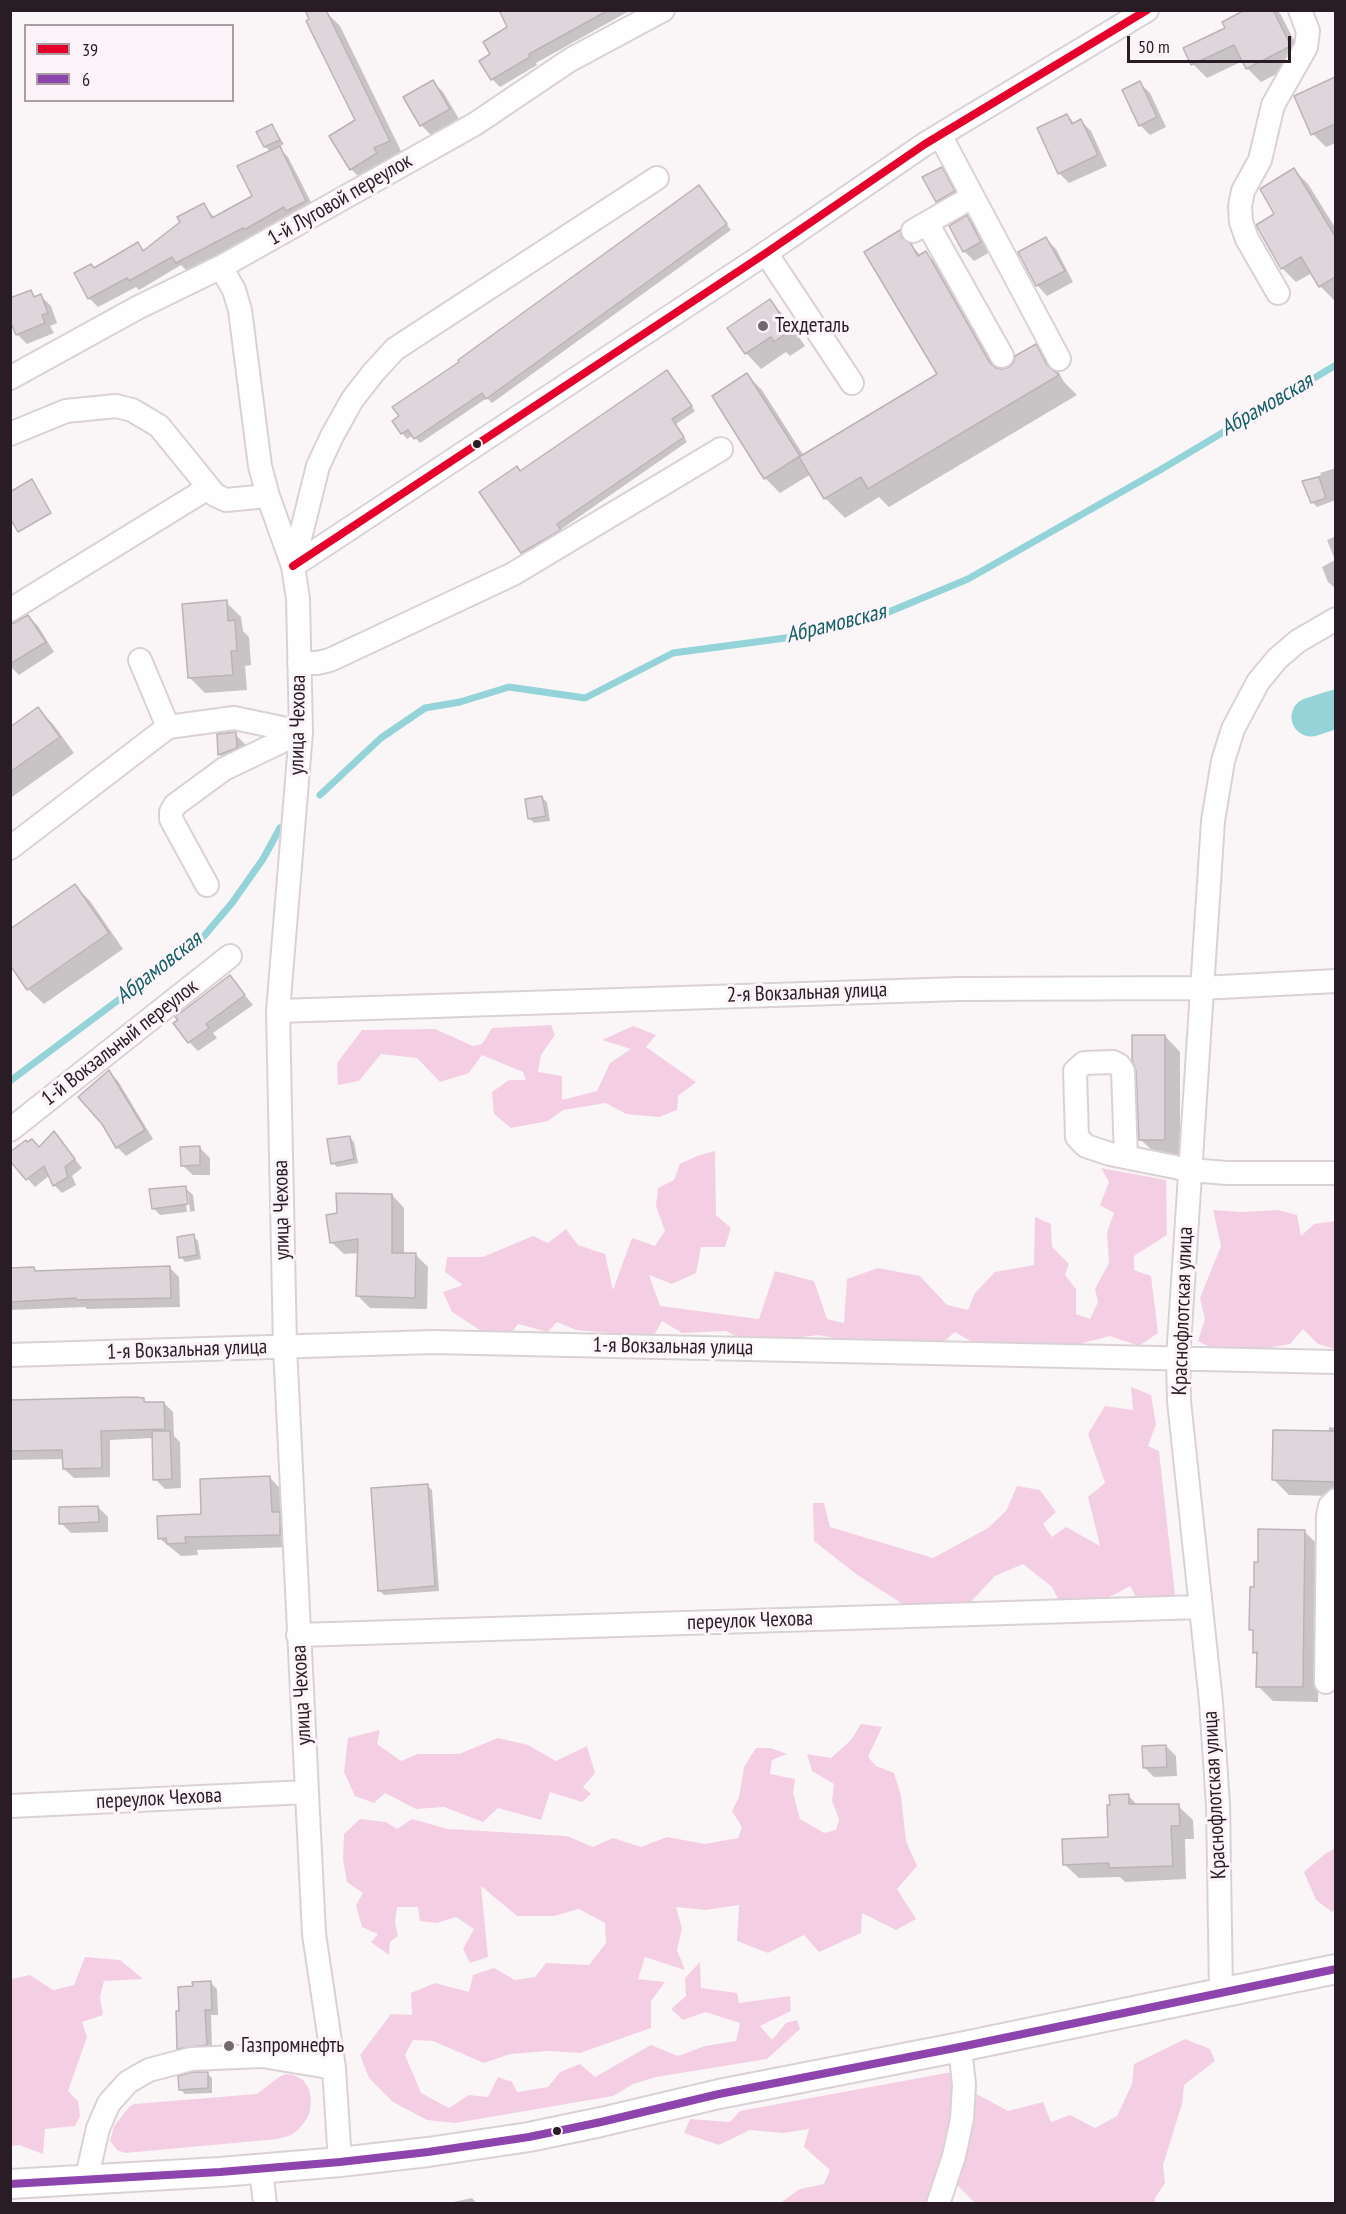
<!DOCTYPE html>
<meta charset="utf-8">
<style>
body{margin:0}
#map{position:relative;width:1346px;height:2214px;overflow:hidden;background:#faf6f8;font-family:"PT Sans Narrow",sans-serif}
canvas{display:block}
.frame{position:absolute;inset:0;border:12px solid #2a1c24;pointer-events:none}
.legend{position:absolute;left:24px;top:24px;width:210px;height:78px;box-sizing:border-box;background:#fcf4f8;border:2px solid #a89ea3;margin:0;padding:8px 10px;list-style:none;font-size:18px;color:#2a1c24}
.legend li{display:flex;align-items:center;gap:12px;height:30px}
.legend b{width:30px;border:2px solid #a89ea3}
.scale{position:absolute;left:1127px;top:36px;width:164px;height:27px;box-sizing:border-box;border:3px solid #2a1c24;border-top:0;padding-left:8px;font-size:18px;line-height:21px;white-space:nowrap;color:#2a1c24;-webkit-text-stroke:4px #fcf4f8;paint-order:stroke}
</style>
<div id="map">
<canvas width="1346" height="2214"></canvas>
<div class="frame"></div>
<ul class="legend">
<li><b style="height:8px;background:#e4002b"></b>39</li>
<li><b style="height:8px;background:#8e44ad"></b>6</li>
</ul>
<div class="scale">50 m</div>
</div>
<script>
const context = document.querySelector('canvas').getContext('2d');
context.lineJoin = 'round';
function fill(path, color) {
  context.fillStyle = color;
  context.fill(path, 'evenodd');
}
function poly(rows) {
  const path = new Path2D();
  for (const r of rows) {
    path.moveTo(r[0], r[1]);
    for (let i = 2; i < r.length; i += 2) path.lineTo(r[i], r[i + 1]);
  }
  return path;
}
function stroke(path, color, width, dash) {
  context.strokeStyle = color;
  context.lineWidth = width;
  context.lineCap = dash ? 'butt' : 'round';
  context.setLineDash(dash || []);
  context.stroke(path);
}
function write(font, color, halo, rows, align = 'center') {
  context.font = font + ' "PT Sans Narrow",sans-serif';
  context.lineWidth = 6;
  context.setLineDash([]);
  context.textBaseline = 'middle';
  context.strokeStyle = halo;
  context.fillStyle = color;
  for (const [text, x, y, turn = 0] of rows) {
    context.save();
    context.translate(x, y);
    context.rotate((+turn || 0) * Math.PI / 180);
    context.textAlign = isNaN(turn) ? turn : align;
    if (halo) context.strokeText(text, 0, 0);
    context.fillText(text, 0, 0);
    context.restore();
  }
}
fill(poly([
 [551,1025,555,1035,541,1055,538,1072,562,1076,562,1100,597,1091,610,1063,631,1049,602,1040,633,1026,656,1035,646,1047,696,1082,678,1096,677,1110,659,1117,626,1114,606,1103,563,1110,548,1121,511,1128,494,1114,492,1092,509,1080,526,1080,523,1072,482,1055,469,1073,440,1082,417,1058,381,1054,359,1081,338,1085,337,1063,362,1030,435,1029,473,1046,482,1044,492,1028],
 [715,1151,716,1215,731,1228,725,1247,701,1247,696,1273,672,1284,649,1275,660,1306,759,1319,775,1271,814,1281,827,1319,844,1323,847,1279,878,1268,920,1276,947,1305,968,1310,975,1293,995,1272,1034,1265,1035,1217,1051,1224,1052,1247,1069,1264,1065,1275,1076,1289,1076,1314,1090,1319,1098,1302,1095,1289,1109,1263,1107,1232,1114,1213,1100,1205,1109,1182,1101,1168,1166,1180,1167,1235,1134,1256,1134,1270,1151,1276,1158,1333,1139,1346,1110,1336,1079,1344,977,1345,955,1332,942,1343,850,1341,818,1335,772,1341,742,1339,726,1331,682,1333,662,1321,653,1337,576,1330,557,1322,548,1332,518,1324,511,1333,483,1332,452,1312,443,1292,463,1285,445,1272,447,1257,483,1257,533,1236,548,1243,566,1229,578,1245,605,1254,613,1290,632,1238,655,1246,665,1231,656,1206,658,1188,674,1180,680,1164,697,1156],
 [1213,1210,1240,1212,1278,1210,1297,1215,1301,1236,1314,1224,1335,1221,1335,1349,1318,1344,1303,1329,1290,1344,1256,1350,1218,1352,1198,1341,1205,1319,1200,1298,1221,1246],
 [1131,1387,1151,1395,1156,1424,1148,1446,1159,1451,1175,1595,1138,1600,1130,1586,1100,1602,1059,1601,1052,1587,1023,1564,995,1576,966,1607,906,1606,856,1574,814,1541,813,1503,824,1503,830,1527,933,1558,988,1528,1006,1511,1017,1486,1040,1490,1056,1512,1043,1524,1052,1537,1066,1527,1100,1546,1088,1497,1105,1483,1088,1434,1105,1406,1133,1410],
 [861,1724,882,1727,868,1757,876,1766,894,1773,901,1796,906,1841,917,1866,897,1889,916,1919,896,1930,862,1913,861,1933,819,1952,804,1935,768,1953,737,1941,739,1905,706,1910,676,1907,682,1928,677,1950,685,1970,645,1957,638,1979,665,1982,651,2001,651,2028,580,2053,548,2051,510,2054,484,2063,433,2041,413,2040,405,2055,421,2093,449,2108,469,2095,488,2097,498,2077,512,2082,517,2092,548,2087,560,2072,580,2064,595,2077,651,2045,678,2056,705,2046,736,2041,740,2023,705,2012,683,2020,671,2009,686,1996,685,1978,700,1962,701,1988,737,1993,739,2003,790,1996,791,2011,760,2026,772,2040,786,2023,797,2020,800,2029,767,2059,656,2077,633,2084,613,2096,455,2123,427,2120,393,2102,369,2078,360,2055,391,2014,412,2015,411,1993,435,1983,469,1992,473,1975,494,1968,515,1980,535,1977,546,1963,589,1965,606,1943,605,1923,579,1909,554,1916,517,1916,481,1886,488,1957,470,1963,463,1949,474,1929,456,1917,437,1923,420,1921,418,1907,397,1907,395,1922,398,1936,390,1942,389,1955,371,1942,378,1934,362,1927,356,1905,363,1893,347,1882,343,1860,344,1834,360,1819,386,1822,397,1829,412,1819,448,1829,567,1836,593,1847,613,1838,641,1847,667,1837,705,1844,738,1838,742,1827,732,1811,739,1797,744,1767,756,1748,771,1748,787,1754,772,1760,770,1774,795,1779,793,1793,800,1819,824,1833,836,1830,839,1819,832,1801,834,1784,812,1771,807,1754,831,1758,851,1740],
 [380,1730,377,1744,401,1761,418,1754,459,1754,498,1738,528,1745,556,1761,587,1746,595,1773,583,1787,591,1794,582,1802,550,1792,541,1820,498,1808,483,1822,444,1807,416,1809,385,1793,374,1803,355,1796,344,1772,348,1738],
 [1335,1848,1335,1910,1332,1912,1316,1900,1304,1872,1325,1854],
 [85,1957,120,1960,143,1979,104,1981,100,1997,103,2015,82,2022,87,2037,68,2091,78,2101,80,2116,75,2126,45,2129,43,2154,19,2145,11,2146,11,1979,30,1975,53,1990,74,1985],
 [1185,2039,1210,2049,1215,2061,1184,2085,1182,2104,1163,2165,1165,2183,1155,2198,1155,2203,975,2203,954,2182,969,2090,1008,2111,1043,2102,1051,2122,1070,2115,1095,2128,1117,2116,1132,2084,1134,2064],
 [952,2072,952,2127,925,2203,780,2203,800,2189,824,2184,830,2170,804,2147,809,2129,783,2133,750,2130,719,2145,684,2133,690,2119,730,2122,740,2111],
 [286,2074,294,2075,303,2080,309,2089,311,2099,310,2111,306,2120,299,2129,291,2135,278,2139,125,2153,117,2150,110,2141,114,2126,129,2107,134,2104,257,2094,279,2077]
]), '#f4cfe4');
fill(poly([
 [559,10,631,10,536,63,537,65,500,87,492,79,481,61],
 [1248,10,1277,10,1281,15,1304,60,1261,82,1247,68,1243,61,1207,78,1193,64,1227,29],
 [326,12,340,26,403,155,365,183,351,169,357,121],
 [1336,78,1336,143,1326,147,1313,134,1296,97],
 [433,82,443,92,459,119,431,135,421,125,405,98],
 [1140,83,1150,93,1166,127,1150,135,1140,125],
 [1067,115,1075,124,1081,121,1091,131,1107,166,1069,183,1059,173],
 [272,126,284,144,278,147,288,157,315,210,253,236,187,271,181,265,139,290,136,287,98,307,89,298,95,269,138,244,145,251,204,205,215,218,254,196,271,152,265,147,258,132],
 [941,168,951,178,964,202,947,211,937,201],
 [1294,170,1308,184,1336,229,1335,301,1320,286,1312,273,1296,282,1282,268,1276,215],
 [704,193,731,230,492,403,487,398,420,443,413,435,407,439,402,433,394,421],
 [967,217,977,227,990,252,974,261,964,251],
 [899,232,921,256,926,253,945,272,1001,370,1009,369,1036,346,1055,365,1064,382,1077,395,889,507,879,497,845,518,825,498,811,474,780,493,765,478,747,375,762,390,804,456,939,375],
 [1046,239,1056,249,1073,282,1047,296,1038,286,1020,253],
 [31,292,37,298,41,296,51,306,57,323,50,326,54,333,27,344,17,334],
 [770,301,785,317,805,346,790,356,786,352,761,369,746,353,729,328],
 [667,372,695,411,676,424,687,442,560,530,564,535,527,557,481,492,521,472],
 [1336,468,1336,500,1317,507,1313,503,1304,482,1307,482,1306,480,1321,475,1320,473],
 [1336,536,1336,589,1328,582,1322,567,1335,560,1327,540],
 [226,602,241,617,243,631,249,637,251,665,245,666,247,690,205,693,190,678],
 [28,616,38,626,54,652,19,675,10,666,10,627],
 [38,709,53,724,74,753,12,797,10,796,10,728],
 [235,734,245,744,246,758,229,764,219,754],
 [542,798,547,802,550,821,534,823,530,819],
 [75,886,90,901,123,949,44,1004,28,989,10,963],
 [230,977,253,1005,213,1033,217,1038,198,1051,189,1042],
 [1165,1036,1180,1052,1180,1154,1156,1154,1140,1139],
 [109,1072,118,1081,153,1139,126,1156,117,1147],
 [54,1133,82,1168,72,1176,76,1185,62,1193,54,1185,50,1175,35,1187,10,1159,39,1148],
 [349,1137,354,1142,358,1163,337,1167,333,1163],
 [200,1148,210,1158,210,1175,193,1175,182,1165],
 [185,1188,193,1195,195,1211,160,1215,153,1208],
 [185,1193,188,1193,190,1211,187,1212],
 [392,1195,404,1208,404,1255,416,1255,428,1267,427,1309,370,1308,357,1295,359,1253,344,1254,331,1242,338,1215],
 [193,1236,198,1241,201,1259,185,1262,181,1257],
 [170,1268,179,1277,180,1307,87,1309,85,1307,10,1310,10,1270,34,1269,38,1273],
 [143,1399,148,1404,164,1403,173,1412,174,1436,180,1442,181,1488,165,1489,155,1479,153,1438,110,1440,110,1477,74,1478,64,1469,64,1459,10,1460,10,1402],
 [1329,1427,1336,1428,1336,1496,1289,1495,1274,1480,1329,1432],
 [270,1478,283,1491,293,1547,197,1550,198,1555,181,1556,159,1538],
 [428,1486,432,1490,439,1591,384,1595,379,1590],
 [98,1507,108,1517,108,1532,71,1533,61,1523],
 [1304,1531,1320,1547,1318,1702,1273,1701,1258,1686,1258,1656,1254,1652,1255,1633,1251,1629,1255,1589],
 [1166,1746,1176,1756,1177,1776,1154,1777,1144,1767],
 [1128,1795,1138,1806,1178,1806,1193,1820,1194,1839,1185,1839,1186,1879,1125,1882,1120,1877,1079,1878,1064,1864,1109,1839],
 [211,1983,217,1989,218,2015,211,2015,212,2050,185,2054,179,2048,180,2013,194,1988],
 [207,2073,212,2078,212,2093,185,2094,180,2089],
 [472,2198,477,2204,444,2204]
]), '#0003');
stroke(poly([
 [320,795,381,738,425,708,460,702,509,687,585,698,673,653,793,637,879,616,968,579,1160,470,1336,365],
 [10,1081,204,936,232,903,263,859,280,828]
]), '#94d4d9', 7);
stroke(poly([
 [1311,717,1336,709]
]), '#94d4d9', 39);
const building = poly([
 [305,10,326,10,390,141,374,148,377,153,350,170,329,136,355,120,306,21,309,19,305,10],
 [499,10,609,10,529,54,530,57,491,80,479,61,490,54,483,42,507,27,499,10],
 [1245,10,1273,10,1291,46,1246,69,1234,45,1191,65,1183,48,1225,28,1222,22,1245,10],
 [1335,77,1335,124,1311,135,1294,96,1335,77],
 [433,80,450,109,420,126,403,97,433,80],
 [1140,81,1157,117,1139,126,1122,90,1140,81],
 [1067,114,1072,124,1081,119,1098,155,1058,174,1037,128,1067,114],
 [272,124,280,140,264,147,256,132,272,124],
 [280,146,306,201,286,211,284,207,244,230,243,228,176,263,172,257,129,281,127,278,88,299,74,273,91,264,94,268,138,242,143,251,180,222,177,217,204,203,212,218,252,196,237,166,280,146],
 [942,167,955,191,936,202,922,177,942,167],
 [1294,168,1335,236,1335,277,1319,287,1301,257,1281,269,1256,225,1274,214,1260,189,1294,168],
 [699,185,727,224,486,399,482,393,414,439,408,430,401,434,392,421,399,416,392,407,459,362,458,360,699,185],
 [967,215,981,242,963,252,949,226,967,215],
 [900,230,902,238,911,244,918,256,926,251,990,363,996,368,1002,369,1009,367,1014,362,1015,356,1036,344,1047,365,1059,375,868,489,861,477,824,499,799,457,937,374,864,252,900,230],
 [1046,237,1065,271,1036,286,1018,252,1046,237],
 [31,290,34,297,41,294,48,313,42,315,45,323,16,335,10,321,10,298,31,290],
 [770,299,791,330,774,342,771,337,745,354,727,328,770,299],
 [667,370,692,406,672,419,684,437,557,524,561,530,521,553,479,492,517,466,520,471,667,370],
 [747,373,800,456,764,479,712,396,747,373],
 [1319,477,1326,498,1311,503,1302,481,1319,477],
 [32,479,51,513,18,532,10,518,10,492,32,479],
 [227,600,228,621,235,620,237,651,231,651,233,675,188,678,182,604,227,600],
 [28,615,46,642,10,664,10,625,28,615],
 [38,707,60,737,10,772,10,727,38,707],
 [236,732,237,748,218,755,217,734,236,732],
 [542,796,546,816,528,819,525,799,542,796],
 [75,884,109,933,27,990,10,965,10,929,75,884],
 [230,975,245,995,206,1024,209,1028,188,1043,173,1023,178,1020,175,1017,230,975],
 [1132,1035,1165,1035,1165,1140,1139,1140,1136,1071,1132,1060,1132,1035],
 [109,1070,145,1130,116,1148,102,1124,78,1097,109,1070],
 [54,1131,75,1159,65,1167,68,1177,53,1186,44,1166,26,1180,10,1161,10,1152,26,1140,27,1142,32,1139,39,1147,54,1131],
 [350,1136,354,1159,331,1164,327,1139,350,1136],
 [200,1146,200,1165,181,1166,180,1147,200,1146],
 [186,1186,188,1204,152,1209,149,1189,186,1186],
 [336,1193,392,1194,392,1253,416,1253,415,1298,356,1296,358,1239,330,1243,326,1215,337,1213,336,1193],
 [194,1234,197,1255,179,1258,177,1237,194,1234],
 [170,1266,171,1298,76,1300,76,1298,10,1302,10,1268,34,1267,35,1271,170,1266],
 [135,1397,144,1398,144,1402,164,1402,165,1429,101,1431,102,1468,63,1469,62,1450,10,1451,10,1400,135,1397],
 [1273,1430,1335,1431,1335,1482,1272,1480,1273,1430],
 [152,1431,170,1431,172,1479,153,1480,152,1431],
 [270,1476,272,1512,280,1512,280,1535,185,1537,186,1543,167,1544,166,1538,158,1539,157,1516,201,1514,200,1479,270,1476],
 [428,1484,435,1586,378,1591,371,1488,428,1484],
 [98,1506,99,1522,59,1524,59,1507,98,1506],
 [1258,1529,1305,1530,1303,1687,1256,1687,1257,1652,1253,1653,1253,1630,1249,1630,1250,1587,1254,1587,1254,1562,1258,1562,1258,1529],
 [1166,1745,1167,1767,1143,1768,1142,1746,1166,1745],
 [1129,1794,1129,1804,1179,1804,1180,1826,1171,1826,1173,1866,1109,1868,1109,1863,1063,1865,1062,1839,1108,1837,1107,1805,1110,1805,1109,1795,1129,1794],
 [211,1981,212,2010,205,2010,207,2045,177,2049,176,2011,179,2011,178,1987,193,1986,192,1982,211,1981],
 [193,2072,208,2072,208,2088,179,2090,178,2076,193,2072]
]);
fill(building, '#ded6da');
stroke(building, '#bbb3b7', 1.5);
const minor = poly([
 [940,135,1059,359],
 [927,223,1002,356],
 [913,231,972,197],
 [766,253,852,383],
 [221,267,234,290,240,310,260,466,268,496,293,566,298,599,301,732,278,1011,285,1347,314,1934,334,2068,340,2162],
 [1278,293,1247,239,1241,222,1240,206,1243,191,1260,160,1273,105,1306,47,1308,31,1300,10],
 [10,378,137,308,221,267,475,124,570,60,663,10],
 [10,434,66,411,116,406,132,410,159,426,215,495,226,500,268,496],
 [293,566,766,253,925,144,1147,10],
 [293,566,318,466,332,436,352,400,373,373,395,349,657,178],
 [10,610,208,488],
 [140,660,168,727],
 [299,663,317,663,330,660,513,574,721,449],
 [10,848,168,727,234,718,301,732],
 [207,885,171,819,171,812,175,805,224,769,301,732],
 [278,1011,959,989,1202,988,1336,981],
 [10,1130,230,956],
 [1126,1157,1123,1071,1119,1065,1113,1062,1084,1063,1075,1071,1077,1137,1086,1146,1110,1154,1190,1170,1227,1173,1336,1173],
 [10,1355,433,1342,1336,1362],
 [298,1635,1201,1607],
 [1326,1682,1328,1516,1330,1506,1336,1500],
 [10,1806,307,1792],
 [1221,1992,1218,1805,1211,1702,1179,1401,1178,1359,1213,821,1223,761,1233,729,1258,682,1277,659,1298,641,1336,619],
 [261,2169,265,2204],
 [86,2181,98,2128,109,2103,128,2082,149,2070,191,2059,262,2056,334,2068],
 [938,2204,954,2156,962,2119,964,2085,960,2047]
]);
const major = poly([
 [10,2184,220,2172,340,2162,428,2152,529,2137,601,2122,719,2094,960,2047,1336,1969]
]);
stroke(minor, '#dad1d6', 26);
stroke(major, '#dad1d6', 32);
stroke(minor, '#fefefe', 22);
stroke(major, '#fefefe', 28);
stroke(poly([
 [293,566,766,253,925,144,1147,10]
]), '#e4002b', 8);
stroke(poly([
 [10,2184,220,2172,340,2162,428,2152,529,2137,601,2122,719,2094,960,2047,1336,1969]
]), '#8e44ad', 8);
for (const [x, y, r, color] of [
 [763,326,6,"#73686e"],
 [477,444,5,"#2a1c24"],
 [229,2046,6,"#73686e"],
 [557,2131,5,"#2a1c24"]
]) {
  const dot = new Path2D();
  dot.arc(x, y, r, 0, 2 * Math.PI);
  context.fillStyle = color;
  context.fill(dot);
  stroke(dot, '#fcf4f8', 2);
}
write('21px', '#2a1c24', '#fcf4f8', [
 ["1-й Луговой переулок",340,200,-30],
 ["улица Чехова",298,725,-89],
 ["2-я Вокзальная улица",807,993,-2],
 ["1-й Вокзальный переулок",120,1043,-38],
 ["улица Чехова",282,1210,-91],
 ["Краснофлотская улица",1183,1311,-88],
 ["1-я Вокзальная улица",673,1347,1],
 ["1-я Вокзальная улица",187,1350,-2],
 ["переулок Чехова",750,1621,-2],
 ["улица Чехова",302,1695,-93],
 ["Краснофлотская улица",1215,1795,-93],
 ["переулок Чехова",159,1799,-3]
]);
write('21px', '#2a1c24', '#fcf4f8', [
 ["Техдеталь",775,326],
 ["Газпромнефть",241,2046]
], 'left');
write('italic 22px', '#0f5f64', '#fcf4f8', [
 ["Абрамовская",1267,405,-30],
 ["Абрамовская",836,624,-14],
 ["Абрамовская",159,968,-38]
]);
</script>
